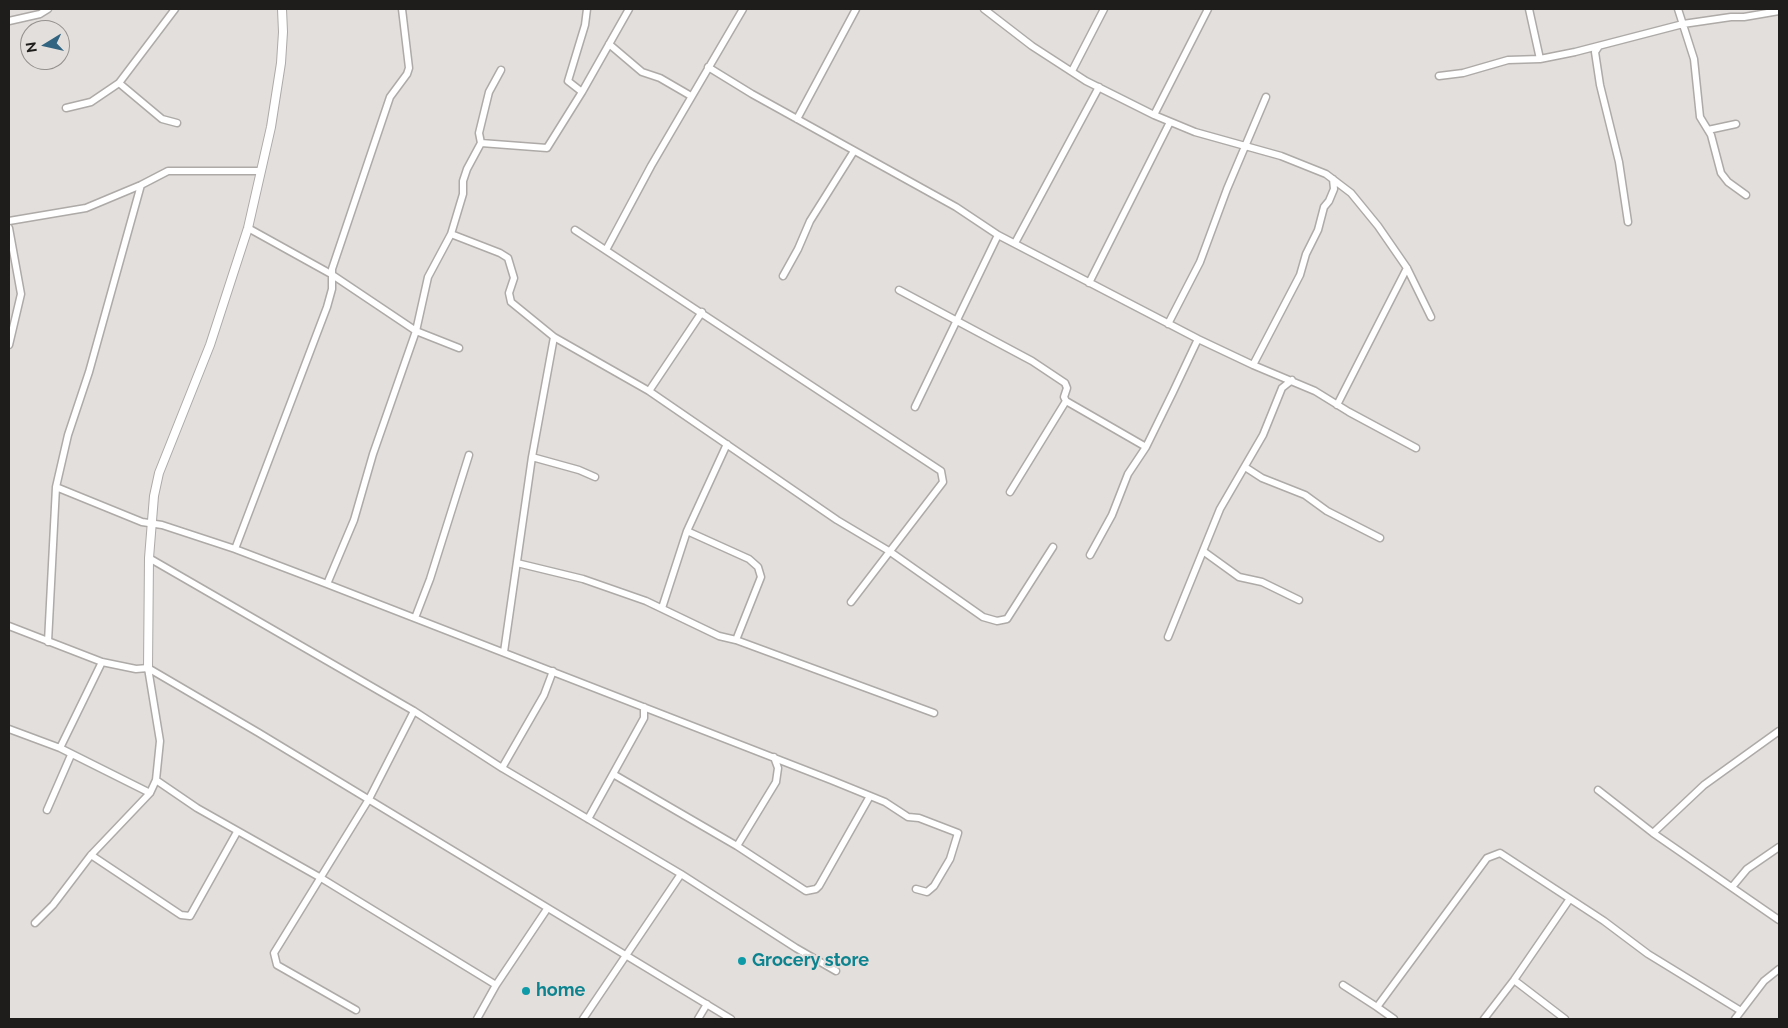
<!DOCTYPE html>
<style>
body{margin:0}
#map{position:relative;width:1788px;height:1028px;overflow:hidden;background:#e2dfdc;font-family:Raleway,sans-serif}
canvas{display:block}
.frame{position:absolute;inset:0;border:10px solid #1f1d1c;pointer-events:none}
.north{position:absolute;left:20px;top:20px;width:50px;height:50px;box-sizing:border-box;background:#e2dfdc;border:1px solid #94918f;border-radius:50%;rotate:261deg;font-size:14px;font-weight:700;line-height:20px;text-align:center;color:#1f1d1c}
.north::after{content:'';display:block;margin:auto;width:18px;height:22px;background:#316481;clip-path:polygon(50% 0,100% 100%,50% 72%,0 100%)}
</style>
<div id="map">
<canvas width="1788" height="1028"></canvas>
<div class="frame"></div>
<div class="north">N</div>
</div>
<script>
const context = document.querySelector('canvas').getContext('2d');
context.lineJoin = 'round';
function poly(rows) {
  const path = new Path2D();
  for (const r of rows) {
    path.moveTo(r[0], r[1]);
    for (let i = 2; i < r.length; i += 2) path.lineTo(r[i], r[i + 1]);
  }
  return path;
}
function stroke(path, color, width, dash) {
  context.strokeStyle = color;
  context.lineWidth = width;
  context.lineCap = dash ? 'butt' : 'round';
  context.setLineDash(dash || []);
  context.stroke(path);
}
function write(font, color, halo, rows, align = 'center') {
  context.font = font + ' Raleway,sans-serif';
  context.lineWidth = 4.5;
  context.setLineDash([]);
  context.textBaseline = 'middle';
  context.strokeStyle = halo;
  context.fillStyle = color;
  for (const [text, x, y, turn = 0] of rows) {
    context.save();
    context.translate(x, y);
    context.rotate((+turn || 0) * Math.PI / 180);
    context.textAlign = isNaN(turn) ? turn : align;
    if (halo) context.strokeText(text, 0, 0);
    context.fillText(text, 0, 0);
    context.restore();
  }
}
const minor = poly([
 [984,9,1032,46,1086,81,1154,115,1195,132,1281,156,1326,174,1351,193,1378,226,1407,268,1431,317],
 [1529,9,1540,59],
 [1678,9,1694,59,1700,117,1711,135,1721,173,1728,182,1746,195],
 [9,21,40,14,48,9],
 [609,44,642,72,660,78,691,96],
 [1599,46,1595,52,1600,85,1619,162,1628,222],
 [708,67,752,94,956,207,998,235,1198,339,1253,365,1315,391,1349,412,1416,448],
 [1072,71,1104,9],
 [1439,76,1463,73,1508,60,1540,59,1575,52,1683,24,1731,17,1744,17,1779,11],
 [119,83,162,119,177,123],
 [582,92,568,81,585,25,587,9],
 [66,108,91,102,119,83,175,9],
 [1154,115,1208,9],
 [797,119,856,9],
 [1708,130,1736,124],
 [481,143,547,148,582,92,629,9],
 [9,221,86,208,141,185,168,171,261,171],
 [9,228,21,294,9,345],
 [248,228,331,274,416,331,459,348],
 [575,230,941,471,943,482,851,602],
 [451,234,500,253,508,258,514,278,509,293,511,302,554,337,649,391,837,520,889,551,983,617,997,621,1007,619,1053,547],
 [1015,243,1099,87],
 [606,250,651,166,743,9],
 [783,276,798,249,810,221,854,151],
 [1089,283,1170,122],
 [899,290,1032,361,1065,383,1067,388,1064,397,1066,401,1146,447],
 [1168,324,1200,262,1227,189,1266,97],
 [1253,365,1300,275,1306,254,1318,230,1324,207,1329,201,1334,189,1333,179],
 [649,391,702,312],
 [1337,405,1407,268],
 [915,407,998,235],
 [532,457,579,470,595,477],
 [1245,467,1262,478,1305,495,1327,511,1380,538],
 [56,487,142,522,162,525,235,549,327,584,831,780,885,802,908,817,919,818,958,833,950,859,934,886,927,892,916,889],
 [1010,492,1066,401],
 [687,531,749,559,758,567,761,577,736,640],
 [235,549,327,307,332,289,332,269,390,97,407,74,409,68,402,9],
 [1203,551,1239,577,1262,582,1299,600],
 [1090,555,1112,515,1128,474,1146,447,1173,392,1198,339],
 [149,558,414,711,502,768,681,874,796,948,836,971],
 [517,563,583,579,646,601,719,636,736,640,934,713],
 [327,584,354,520,373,454,416,331,428,277,451,234,463,194,463,181,467,169,481,143,479,133,489,92,501,70],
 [662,608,687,531,727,444],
 [415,618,430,579,469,455],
 [9,626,102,662,136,669,148,668,259,733,731,1019],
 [1168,637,1220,509,1263,435,1282,388,1292,380],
 [48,642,56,487,68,435,89,372,141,185],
 [504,652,532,457,554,337],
 [9,729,60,748,150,793],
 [60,748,102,662],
 [502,768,544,695,553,671],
 [613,774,737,846,806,891,816,889,819,886,870,796],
 [156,780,197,808,321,878,496,985],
 [1598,790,1653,833,1779,920],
 [47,810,71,755],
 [588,819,644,718,644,707],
 [1653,833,1704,785,1779,731],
 [737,846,776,782,778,768,774,757],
 [91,855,181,915,190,916,237,832],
 [1732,887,1747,869,1779,847],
 [35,923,53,905,91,855,150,793,156,780,160,741,148,668],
 [1514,980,1565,1019],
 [1343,985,1377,1007],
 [356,1010,277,965,274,953,369,799,414,711],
 [477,1019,496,985,547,909],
 [583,1019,681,874],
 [698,1019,707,1004],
 [1394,1019,1377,1007,1487,858,1500,853,1604,921,1648,954,1741,1011],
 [1484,1019,1514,980,1569,900],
 [1735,1019,1764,981,1779,969]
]);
const tertiary = poly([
 [148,668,149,558,154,496,159,473,210,345,248,228,271,127,281,63,283,32,282,9]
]);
stroke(minor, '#adaaa8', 9);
stroke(tertiary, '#adaaa8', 10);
stroke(minor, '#fff', 6);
stroke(tertiary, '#fff', 8);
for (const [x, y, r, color] of [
 [742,961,5,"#0f9aa8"],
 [526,991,5,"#0f9aa8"]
]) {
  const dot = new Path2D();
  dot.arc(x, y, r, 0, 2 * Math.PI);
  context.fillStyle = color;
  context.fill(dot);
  stroke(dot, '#e2dfdc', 2);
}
write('bold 18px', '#0d838f', '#e2dfdc', [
 ["Grocery store",752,961],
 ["home",536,991]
], 'left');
</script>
